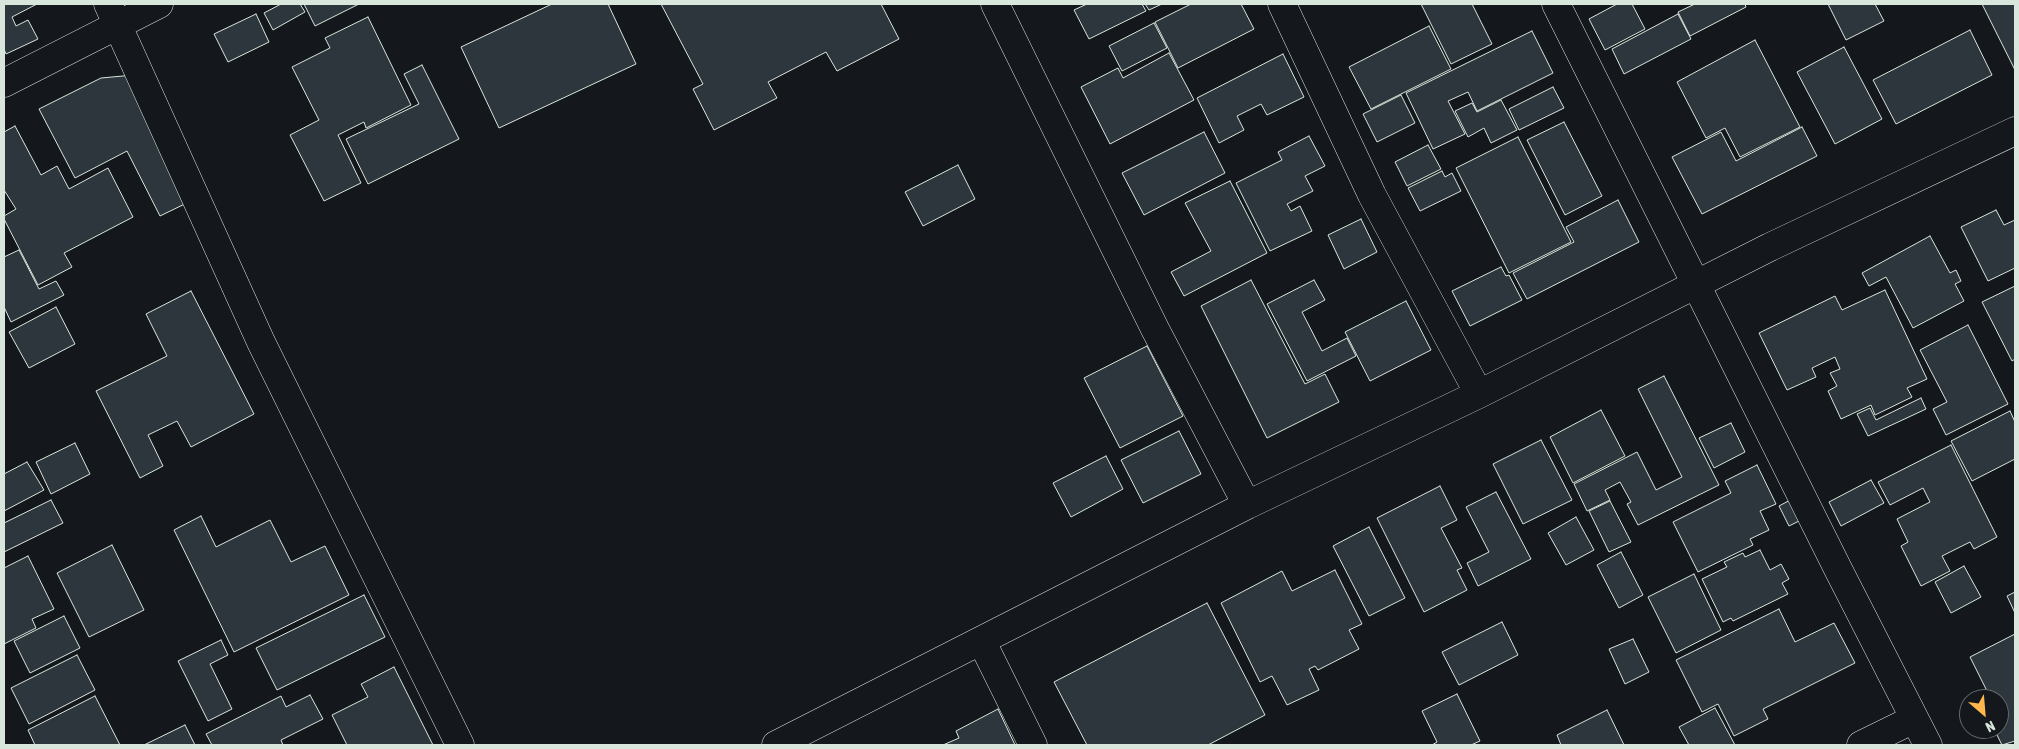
<!DOCTYPE html>
<style>
body{margin:0}
#map{position:relative;width:2019px;height:749px;overflow:hidden;background:#14181c;font-family:"Asap Condensed",sans-serif}
canvas{display:block}
.frame{position:absolute;inset:0;border:5px solid #d8e6dc;pointer-events:none}
.north{position:absolute;left:1959px;top:689px;width:50px;height:50px;box-sizing:border-box;background:#14181c;border:1px solid #626a69;border-radius:50%;rotate:153deg;font-size:14px;font-weight:700;line-height:20px;text-align:center;color:#d8e6dc}
.north::after{content:'';display:block;margin:auto;width:18px;height:22px;background:#ffb74d;clip-path:polygon(50% 0,100% 100%,50% 72%,0 100%)}
</style>
<div id="map">
<canvas width="2019" height="749"></canvas>
<div class="frame"></div>
<div class="north">N</div>
</div>
<script>
const context = document.querySelector('canvas').getContext('2d');
context.lineJoin = 'round';
function fill(path, color) {
  context.fillStyle = color;
  context.fill(path, 'evenodd');
}
function poly(rows) {
  const path = new Path2D();
  for (const r of rows) {
    path.moveTo(r[0], r[1]);
    for (let i = 2; i < r.length; i += 2) path.lineTo(r[i], r[i + 1]);
  }
  return path;
}
function stroke(path, color, width, dash) {
  context.strokeStyle = color;
  context.lineWidth = width;
  context.lineCap = dash ? 'butt' : 'round';
  context.setLineDash(dash || []);
  context.stroke(path);
}
const building = poly([
 [4,4,37,4,12,17,16,26,28,20,38,39,6,54,4,49,4,4],
 [281,4,300,4,305,12,273,30,264,13,281,4],
 [304,4,359,4,315,26,304,4],
 [552,4,608,4,636,64,499,128,461,47,552,4],
 [661,4,881,4,899,39,837,71,826,52,768,82,777,98,714,130,693,89,703,84,661,4],
 [1087,4,1142,4,1146,11,1089,39,1074,10,1087,4],
 [1145,4,1162,4,1149,10,1145,4],
 [1191,4,1241,4,1254,29,1178,68,1155,22,1191,4],
 [1421,4,1472,4,1492,44,1451,64,1421,4],
 [1617,4,1632,4,1645,29,1605,50,1589,19,1617,4],
 [1695,4,1745,4,1746,7,1690,36,1678,12,1695,4],
 [1828,4,1875,4,1884,21,1846,40,1828,4],
 [1982,4,2015,4,2015,70,1982,4],
 [256,14,269,42,228,62,214,34,256,14],
 [1678,14,1691,39,1624,74,1612,49,1678,14],
 [368,17,411,105,366,128,364,122,338,135,361,183,324,201,290,135,319,120,292,67,330,48,325,38,368,17],
 [1154,23,1167,48,1122,71,1109,46,1154,23],
 [1429,26,1451,69,1371,109,1349,67,1429,26],
 [1970,30,1992,75,1896,124,1873,80,1970,30],
 [1532,31,1553,73,1477,111,1468,92,1448,101,1465,134,1433,149,1406,93,1532,31],
 [1755,40,1800,127,1740,157,1725,128,1706,138,1677,82,1755,40],
 [1844,47,1882,119,1835,144,1797,72,1844,47],
 [1169,53,1194,100,1110,144,1081,87,1118,68,1123,78,1169,53],
 [1283,54,1304,97,1267,115,1261,104,1237,116,1244,130,1219,143,1197,98,1283,54],
 [422,65,459,139,368,184,346,139,419,104,404,74,422,65],
 [134,75,195,199,160,216,127,151,75,178,39,109,101,78,134,75],
 [1553,87,1564,108,1519,130,1509,109,1553,87],
 [1401,95,1415,123,1377,142,1363,114,1401,95],
 [1501,100,1517,130,1491,143,1484,128,1468,137,1455,111,1472,103,1477,112,1501,100],
 [1564,122,1602,196,1565,215,1527,140,1564,122],
 [15,126,41,175,57,166,69,189,108,168,133,217,64,253,72,267,38,285,4,219,4,216,16,209,4,190,4,132,15,126],
 [1802,127,1817,156,1702,214,1672,157,1721,132,1736,161,1802,127],
 [1204,132,1225,173,1144,215,1122,173,1204,132],
 [1309,136,1325,166,1305,176,1313,191,1287,204,1291,211,1300,206,1312,231,1270,251,1236,183,1282,160,1278,152,1309,136],
 [1518,137,1571,242,1509,273,1456,168,1518,137],
 [1428,145,1441,169,1407,186,1395,162,1428,145],
 [958,165,975,199,923,226,905,192,958,165],
 [1442,171,1445,177,1452,173,1461,191,1420,211,1408,188,1442,171],
 [1230,181,1267,253,1184,296,1171,272,1211,251,1185,203,1230,181],
 [1618,200,1639,242,1527,299,1513,273,1574,242,1566,227,1618,200],
 [1996,210,2004,225,2015,220,2015,268,1988,281,1961,227,1996,210],
 [1361,219,1377,252,1344,269,1328,235,1361,219],
 [1930,236,1950,273,1956,270,1961,281,1955,284,1964,301,1913,328,1886,277,1869,286,1862,273,1930,236],
 [19,250,39,289,56,281,64,295,11,322,4,307,4,257,19,250],
 [1501,267,1506,276,1509,275,1522,300,1470,326,1452,291,1501,267],
 [1251,280,1305,384,1325,374,1339,402,1267,438,1201,306,1251,280],
 [1314,280,1325,300,1302,312,1322,351,1347,338,1356,356,1307,381,1267,304,1314,280],
 [2015,286,2015,359,2012,361,1982,302,2015,286],
 [1885,290,1927,379,1907,388,1912,397,1875,415,1871,405,1841,419,1828,391,1837,386,1830,373,1840,369,1835,357,1812,368,1816,377,1787,390,1759,333,1835,296,1842,310,1885,290],
 [191,291,254,414,191,447,177,421,148,435,163,466,140,478,96,391,167,356,146,314,191,291],
 [1406,301,1431,350,1370,381,1345,332,1406,301],
 [56,307,75,344,29,368,9,332,56,307],
 [1968,325,2008,404,1946,435,1933,409,1947,402,1920,350,1968,325],
 [1147,346,1183,416,1120,448,1084,378,1147,346],
 [1664,376,1719,485,1638,525,1627,504,1631,502,1620,482,1605,490,1610,500,1587,511,1574,484,1637,452,1656,490,1682,477,1638,389,1664,376],
 [1921,398,1926,409,1868,436,1857,414,1870,408,1876,420,1921,398],
 [1601,410,1625,456,1573,483,1550,437,1601,410],
 [2010,411,2015,422,2015,459,1972,481,1951,441,2010,411],
 [1731,423,1745,452,1714,468,1699,438,1731,423],
 [1179,431,1201,474,1143,503,1121,460,1179,431],
 [1541,440,1572,500,1523,524,1493,464,1541,440],
 [75,443,90,474,51,494,36,462,75,443],
 [1951,445,1997,537,1974,549,1970,542,1942,556,1950,571,1921,586,1901,546,1908,542,1897,519,1930,502,1923,488,1890,505,1878,482,1951,445],
 [1106,456,1123,489,1071,517,1053,483,1106,456],
 [27,462,44,490,4,511,4,474,27,462],
 [1757,465,1776,504,1760,511,1769,530,1750,539,1753,545,1698,572,1673,522,1731,493,1725,481,1757,465],
 [1871,480,1884,503,1841,526,1829,502,1871,480],
 [1440,486,1457,520,1441,528,1462,568,1457,570,1467,590,1424,612,1377,518,1440,486],
 [1496,492,1531,559,1478,586,1467,563,1489,552,1466,507,1496,492],
 [1794,498,1805,518,1789,526,1779,506,1794,498],
 [51,500,63,523,4,552,4,523,51,500],
 [1610,501,1631,542,1609,552,1589,511,1610,501],
 [201,516,216,547,270,520,291,562,325,546,349,595,234,652,174,530,201,516],
 [1576,517,1594,550,1566,565,1548,533,1576,517],
 [1369,527,1405,598,1369,616,1333,546,1369,527],
 [112,545,144,610,89,637,57,573,112,545],
 [1760,550,1770,570,1781,564,1789,579,1782,583,1788,594,1733,621,1731,618,1723,622,1702,579,1727,567,1724,562,1743,553,1745,557,1760,550],
 [1621,552,1643,595,1619,608,1597,565,1621,552],
 [28,556,54,609,32,619,36,628,4,644,4,568,28,556],
 [1964,566,1981,597,1951,613,1935,582,1964,566],
 [1335,570,1362,624,1349,630,1359,649,1318,670,1315,666,1309,669,1319,690,1287,705,1272,676,1260,682,1221,603,1282,571,1292,591,1335,570],
 [1694,574,1721,630,1676,653,1648,597,1694,574],
 [2015,592,2015,613,2007,596,2015,592],
 [364,595,385,637,277,690,256,648,364,595],
 [1207,603,1265,715,1208,745,1087,745,1054,682,1207,603],
 [1779,609,1795,642,1834,623,1855,663,1763,709,1768,719,1734,736,1718,704,1702,712,1676,660,1779,609],
 [64,616,80,648,30,673,14,641,64,616],
 [1502,622,1518,655,1459,685,1442,652,1502,622],
 [2015,634,2015,741,2002,745,1994,729,1999,729,1999,699,1991,699,1970,657,2015,634],
 [1633,639,1649,672,1625,684,1609,649,1633,639],
 [221,640,228,655,210,664,232,709,208,721,178,661,221,640],
 [77,655,95,690,29,724,11,688,77,655],
 [394,667,433,745,347,745,332,715,368,697,361,684,394,667],
 [1457,694,1480,741,1471,745,1432,745,1437,742,1422,711,1457,694],
 [310,695,323,719,281,740,283,745,212,745,206,734,281,696,286,707,310,695],
 [95,696,120,745,35,745,28,730,95,696],
 [1715,708,1735,745,1689,745,1679,727,1715,708],
 [998,709,1015,745,943,745,959,738,956,731,998,709],
 [1607,710,1624,745,1561,745,1557,735,1607,710],
 [185,725,195,745,144,745,185,725]
]);
fill(building, '#2c363c');
stroke(building, '#d8e6dc', 1);
const street = poly([
 [108,4,261,342,460,745],
 [995,4,1155,329,1247,505],
 [1282,4,1372,195,1479,394],
 [1556,4,1838,569,1928,745],
 [4,83,159,4],
 [982,642,1033,745],
 [776,745,1247,505,1479,394,1770,247,2015,131],
 [1861,745,1914,719]
]);
stroke(street, '#d8e6dc', 29);
stroke(street, '#14181c', 28);
</script>
